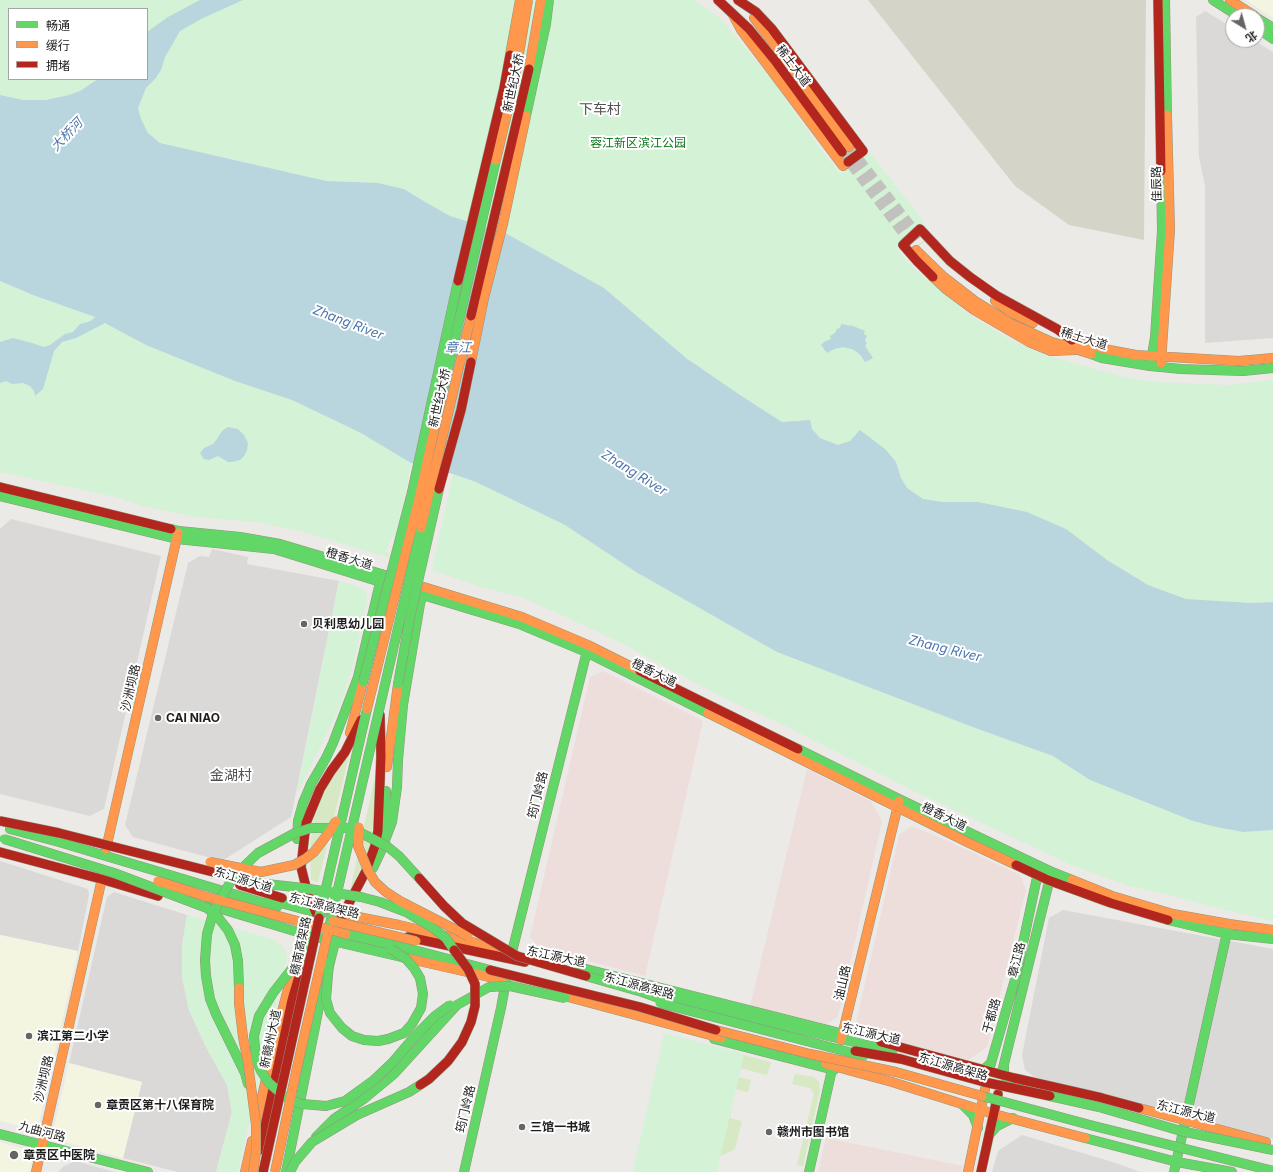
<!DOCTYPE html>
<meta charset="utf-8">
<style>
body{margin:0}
#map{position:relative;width:1273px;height:1172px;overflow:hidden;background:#ebeae6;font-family:Inter,"Noto Sans SC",sans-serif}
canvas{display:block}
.legend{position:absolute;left:8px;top:8px;width:140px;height:72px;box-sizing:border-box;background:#fff;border:1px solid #a5a5a5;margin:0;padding:5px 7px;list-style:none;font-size:12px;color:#1d1d1d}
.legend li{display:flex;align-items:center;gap:8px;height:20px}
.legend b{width:20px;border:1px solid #a5a5a5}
.north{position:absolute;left:1225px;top:8px;width:40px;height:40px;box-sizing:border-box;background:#fff;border:1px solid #a5a5a5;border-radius:50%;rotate:143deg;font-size:11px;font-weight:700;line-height:16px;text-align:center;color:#1d1d1d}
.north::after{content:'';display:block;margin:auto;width:14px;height:18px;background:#656563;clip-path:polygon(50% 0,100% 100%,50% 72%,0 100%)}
</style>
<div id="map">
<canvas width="1273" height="1172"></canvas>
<ul class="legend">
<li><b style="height:5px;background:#63d668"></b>畅通</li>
<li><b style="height:5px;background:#ff974d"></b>缓行</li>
<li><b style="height:5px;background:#b3261e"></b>拥堵</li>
</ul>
<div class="north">北</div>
</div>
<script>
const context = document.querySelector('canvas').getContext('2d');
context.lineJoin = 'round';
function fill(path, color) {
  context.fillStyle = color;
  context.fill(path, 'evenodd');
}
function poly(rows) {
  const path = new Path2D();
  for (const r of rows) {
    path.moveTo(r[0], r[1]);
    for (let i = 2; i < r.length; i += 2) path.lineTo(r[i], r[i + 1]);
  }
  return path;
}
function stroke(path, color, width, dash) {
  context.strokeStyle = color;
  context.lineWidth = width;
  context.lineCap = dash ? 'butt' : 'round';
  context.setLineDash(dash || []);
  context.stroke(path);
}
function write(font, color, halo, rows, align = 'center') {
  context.font = font + ' Inter,"Noto Sans SC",sans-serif';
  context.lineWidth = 4;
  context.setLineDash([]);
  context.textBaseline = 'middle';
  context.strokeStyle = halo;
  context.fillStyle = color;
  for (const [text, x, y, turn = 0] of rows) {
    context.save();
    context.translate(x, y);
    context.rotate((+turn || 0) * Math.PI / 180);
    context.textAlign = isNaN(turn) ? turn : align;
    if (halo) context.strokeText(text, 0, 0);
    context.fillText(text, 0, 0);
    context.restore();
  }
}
fill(poly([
 [1205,11,1233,28,1233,40,1253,40,1273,52,1273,338,1205,343,1205,186,1199,157,1196,17],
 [11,519,161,556,104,809,90,816,0,794,0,529],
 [212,549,248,557,247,564,339,581,291,817,222,861,133,837,125,825,188,563,200,556,209,557],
 [0,861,88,889,89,895,78,951,0,935],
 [114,892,187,915,182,946,182,977,189,1010,205,1045,227,1085,232,1112,216,1172,178,1172,123,1158,142,1082,69,1063,107,897],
 [1063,910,1273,949,1273,1139,1034,1077,1025,1070,1022,1055,1049,918],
 [1022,1135,1116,1163,1140,1172,992,1172,998,1151],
 [76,1161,115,1172,58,1172,64,1166]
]), '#dad9d7');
fill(poly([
 [603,671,703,721,645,976,540,948,530,937,590,677],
 [807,769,871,801,882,821,838,1017,826,1024,750,1006],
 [912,826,948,841,1020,875,1026,890,987,1047,968,1060,864,1034,856,1023,899,835],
 [826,1138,963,1166,961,1172,818,1172]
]), '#eddedb');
fill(poly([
 [1246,0,1273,0,1273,18],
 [0,935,78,951,39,1122,28,1128,0,1121],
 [69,1063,142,1082,123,1158,62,1141,54,1128],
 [0,1142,24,1149,32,1161,29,1172,0,1172]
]), '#f4f5e0');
fill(poly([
 [868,0,1146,0,1144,240,1069,225,1015,186]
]), '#d4d4c8');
fill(poly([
 [351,748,318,882,311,880,310,847,314,818,325,789],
 [377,767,371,847,350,891],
 [736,1053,771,1062,767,1075,732,1066],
 [795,1074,814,1077,819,1082,820,1091,803,1166,797,1165,814,1094,810,1088,792,1084],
 [728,1075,751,1080,748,1092,725,1087],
 [722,1110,731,1112,730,1118,742,1121,735,1149,710,1161]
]), '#d6e9c4');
fill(poly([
 [0,0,695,0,722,20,775,84,819,147,840,174,870,153,924,222,897,248,907,262,967,313,1007,338,1042,354,1119,376,1154,382,1228,385,1273,380,1273,602,1251,603,1186,599,1148,585,1107,560,978,502,943,502,923,499,907,488,901,478,896,462,860,430,850,441,838,445,820,438,812,429,800,420,782,422,740,395,685,358,604,288,507,234,450,216,420,199,404,189,378,183,326,181,160,143,148,133,141,119,138,108,146,88,155,79,147,58,147,9,9,9,9,79,98,79,80,91,69,95,46,100,23,100,0,95],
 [0,281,33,295,95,317,235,381,292,400,361,433,411,463,397,537,391,537,386,552,395,556,393,559,304,532,256,522,196,517,143,506,116,497,0,472],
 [453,474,476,482,565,525,636,572,777,652,978,729,1053,756,1090,780,1193,821,1216,827,1243,832,1273,830,1273,921,1209,906,1173,896,1126,885,1076,867,918,793,780,723,730,701,617,641,564,616,521,597,481,587,432,570],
 [339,581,351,584,360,588,366,592,367,600,354,661,338,711,296,796],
 [187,915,275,940,285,949,287,957,238,1172,216,1172,232,1112,227,1085,205,1045,189,1010,182,977,182,946],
 [664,1033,744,1054,717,1172,633,1172]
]), '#d3f2d6');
fill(poly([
 [200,0,243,0,201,19,180,31,165,57,161,70,155,79,146,88,138,108,141,119,148,133,160,143,326,181,378,183,404,189,420,199,450,216,507,234,604,288,686,358,740,395,782,422,810,420,812,429,820,438,838,445,850,441,860,430,886,450,896,462,901,478,907,488,923,499,943,502,978,502,1027,512,1066,529,1107,560,1148,585,1186,599,1251,603,1273,602,1273,830,1243,832,1216,827,1193,821,1090,780,1053,756,978,729,777,652,636,572,565,525,476,482,453,474,411,463,361,433,292,400,235,381,146,345,105,323,76,338,62,342,54,351,43,389,35,396,34,391,30,386,23,383,12,384,6,381,0,383,0,342,13,338,32,343,44,347,50,345,65,334,73,332,80,324,91,321,95,317,33,295,0,281,0,95,23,100,46,100,69,95,80,91,98,79,147,79,147,32,168,17],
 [841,324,853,326,865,331,864,334,867,336,865,340,867,343,865,346,873,358,865,362,861,356,857,352,852,349,843,347,834,349,827,353,821,345,824,342,831,339,830,336,835,333,837,329,840,328],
 [228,427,238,429,244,435,248,443,247,450,244,456,240,460,233,462,228,462,218,456,209,460,204,459,200,453,204,448,213,444,217,439,222,431]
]), '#b9d5de');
stroke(poly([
 [849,147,923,242],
 [842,152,916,250]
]), '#c2c1be', 10, [10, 5]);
const fast = poly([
 [1165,0,1167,115],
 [1213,0,1238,16],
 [1257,18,1273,28],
 [1257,28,1273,39],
 [1091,354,1102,358,1150,366,1181,369,1243,371,1273,368],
 [1151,361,1155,337,1162,231,1161,171],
 [0,496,177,539,274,549,387,584],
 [171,529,179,531,240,537,280,544,388,576],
 [416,593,519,624,586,652,708,713],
 [798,749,899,799,1052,872,1072,880],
 [10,829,59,842,277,907],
 [383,835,386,819,386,791],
 [297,839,298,821,303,803,311,784,326,758,333,743,358,677,382,574],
 [373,868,381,851,392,822,397,787,398,760,403,705,420,604,424,588],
 [269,900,322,914],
 [208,905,311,936,410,959],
 [1168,920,1227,934,1273,939],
 [346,934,418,951,490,970],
 [512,952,588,647],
 [582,968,844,1034],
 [206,976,210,999,216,1014,245,1073,248,1084],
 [661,995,722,1011,892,1051],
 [714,1039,834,1070],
 [1004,1066,1004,1074,1007,1080,1013,1085,1017,1086],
 [989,1070,1016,976,1039,868],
 [1002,1072,1051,874],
 [976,1076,991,1063],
 [963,1105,973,1115,978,1128],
 [0,1134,148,1172],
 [989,1135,997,1126,1013,1118],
 [316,1137,334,1119,365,1098,394,1074,457,1005,489,987],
 [1085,1138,1177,1162,1232,1172],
 [286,1172,320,1002,337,934],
 [464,1172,501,1008,506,981],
 [809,1172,833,1065],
 [1174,1172,1228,928]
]);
const slow = poly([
 [1230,0,1255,16],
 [732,13,741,30,843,166,848,162],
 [754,18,784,57,849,147],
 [916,250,944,277,975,301,1012,324,1052,342,1091,354],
 [933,277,947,290,974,310,1029,342,1051,351,1075,350],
 [995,301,1012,313,1033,323],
 [1066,337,1104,349,1136,355,1239,361,1273,358],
 [1161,363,1170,230,1167,115],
 [417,585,522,617,588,645,640,671],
 [708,713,967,842,1016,865],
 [350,733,363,682],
 [387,767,398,684],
 [106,849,178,533],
 [1072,880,1112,896,1173,914,1229,924,1273,930],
 [338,913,399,925,498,948],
 [410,959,502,980],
 [557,994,721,1038],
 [841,1040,899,801],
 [826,1064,892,1082,994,1114,1085,1138],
 [1139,1108,1266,1142],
 [257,1118,280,1019,293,970],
 [36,1172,103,874],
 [245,1172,252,1141],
 [968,1172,985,1089]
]);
const jam = poly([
 [718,0,749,29,776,62,842,152],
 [738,0,756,12,772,29,863,151,848,162],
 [1158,0,1161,171],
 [933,277,917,261,903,245,920,229,950,261,970,277,997,296,1057,329,1072,340],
 [0,487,171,529],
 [640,671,798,749],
 [0,852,101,879,158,896],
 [1016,865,1048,880,1111,903,1168,920],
 [240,885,282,898],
 [316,913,308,895,301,867,306,823,320,789,331,771,345,752,361,720],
 [340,920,366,871,375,846,378,831,381,756,380,715],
 [408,937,525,962],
 [881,1042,1014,1078,1102,1098,1139,1108],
 [260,1150,292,1000,304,959],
 [981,1172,998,1094]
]);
stroke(fast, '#92957e', 10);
stroke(slow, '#92957e', 10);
stroke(jam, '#92957e', 10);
stroke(fast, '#63d668', 9);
stroke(slow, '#ff974d', 9);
stroke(jam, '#b3261e', 9);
const fastBridge = poly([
 [526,116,546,24,549,0],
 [441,399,496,160],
 [363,682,412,492,458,281],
 [398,684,410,617,439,489],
 [4,839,114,873,207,908,217,916,228,930,235,945,238,961,239,988],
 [213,872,258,883,303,888,361,897,380,902,406,912,433,928,446,938,454,950],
 [319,918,367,709],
 [308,929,304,944,294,966,273,993,259,1016,254,1036,256,1060,261,1071,269,1083,284,1096,292,1101,302,1104,326,1106,345,1101,374,1080,392,1063,415,1036,435,1016,450,1005],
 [328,932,421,528],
 [329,963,326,999,330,1013,342,1028,352,1036,364,1040,378,1041,388,1039,404,1033,412,1024,421,1008,423,994,420,978,414,968,406,959,391,949],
 [206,976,205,960,207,934,212,917,218,903,234,876,258,853,295,833,311,828,346,828,363,834,388,847,399,856,419,878],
 [586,976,642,992,670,1002],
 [489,987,510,986,565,998],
 [660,1003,864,1056],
 [982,1096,1090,1125,1273,1171],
 [1050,1096,1099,1107,1181,1131,1273,1150],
 [290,1172,295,1162,312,1142,357,1115,409,1092,420,1085]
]);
const slowBridge = poly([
 [510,55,520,0],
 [529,69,541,0],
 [496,160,514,84,528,0],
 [471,362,484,298,503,224,526,116],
 [421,528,471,316],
 [367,709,420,494,441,399],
 [359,827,358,846,368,870,375,882,386,892,400,901,468,936],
 [210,862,261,872,294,865,305,859,314,852,330,831,336,821],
 [158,881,204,896,346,934],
 [333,921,416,941],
 [239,988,239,1003,243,1037,248,1063,256,1125,256,1153,253,1172],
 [716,1030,810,1054,896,1072,982,1096],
 [275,1172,296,1072,328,932]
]);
const jamBridge = poly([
 [458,281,504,88,510,55],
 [471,316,529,69],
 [439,489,461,410,471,362],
 [0,821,59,833,213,872],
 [419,878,444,906,462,923,517,956,586,976],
 [490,970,640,1007,716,1030],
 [855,1051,901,1059,984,1082,1050,1096],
 [420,1085,429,1079,448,1061,462,1042,471,1022,475,1006,475,984,468,969,454,950],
 [263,1172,319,918]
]);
stroke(fastBridge, '#92957e', 10, []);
stroke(slowBridge, '#92957e', 10, []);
stroke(jamBridge, '#92957e', 10, []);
stroke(fastBridge, '#63d668', 9);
stroke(slowBridge, '#ff974d', 9);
stroke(jamBridge, '#b3261e', 9);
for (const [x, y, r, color] of [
 [304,624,4,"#656563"],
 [158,718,4,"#656563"],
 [29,1036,4,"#656563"],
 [98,1105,4,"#656563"],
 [522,1127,4,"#656563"],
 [769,1132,4,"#656563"],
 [14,1155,5,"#656563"]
]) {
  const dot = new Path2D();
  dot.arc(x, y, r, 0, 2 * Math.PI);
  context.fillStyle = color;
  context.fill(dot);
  stroke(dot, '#fff', 1.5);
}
write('12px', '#1d1d1d', '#fff', [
 ["稀土大道",793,66,53],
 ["新世纪大桥",514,83,-78],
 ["佳辰路",1157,184,-91],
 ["稀土大道",1084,339,17],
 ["新世纪大桥",440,398,-77],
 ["橙香大道",349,559,17],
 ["橙香大道",654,673,26],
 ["沙洲坝路",131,688,-77],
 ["筠门岭路",538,795,-76],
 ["橙香大道",944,817,26],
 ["东江源大道",243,880,17],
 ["东江源高架路",324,906,14],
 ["赣南高架路",301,946,-78],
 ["东江源大道",556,957,12],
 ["章江路",1017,960,-76],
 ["油山路",843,983,-77],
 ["东江源高架路",639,986,15],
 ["于都路",992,1016,-74],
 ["东江源大道",871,1034,13],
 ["新赣州大道",271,1039,-78],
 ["东江源高架路",953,1067,16],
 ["沙洲坝路",44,1079,-77],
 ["筠门岭路",466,1109,-77],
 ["东江源大道",1186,1112,14],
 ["九曲河路",42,1132,15]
]);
write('12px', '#0d791c', '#fff', [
 ["蓉江新区滨江公园",638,143]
]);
write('bold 12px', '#1d1d1d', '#fff', [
 ["贝利思幼儿园",312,624],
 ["CAI NIAO",166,718],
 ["滨江第二小学",37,1036],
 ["章贡区第十八保育院",106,1105],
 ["三馆一书城",530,1127],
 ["赣州市图书馆",777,1132],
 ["章贡区中医院",23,1155]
], 'left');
write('italic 13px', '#4c76ab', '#fff', [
 ["大桥河",67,135,-46],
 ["Zhang River",348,323,21],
 ["章江",458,348],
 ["Zhang River",634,473,32],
 ["Zhang River",945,649,14]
]);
write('14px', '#505050', '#fff', [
 ["下车村",600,110],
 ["金湖村",231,776]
]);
</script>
